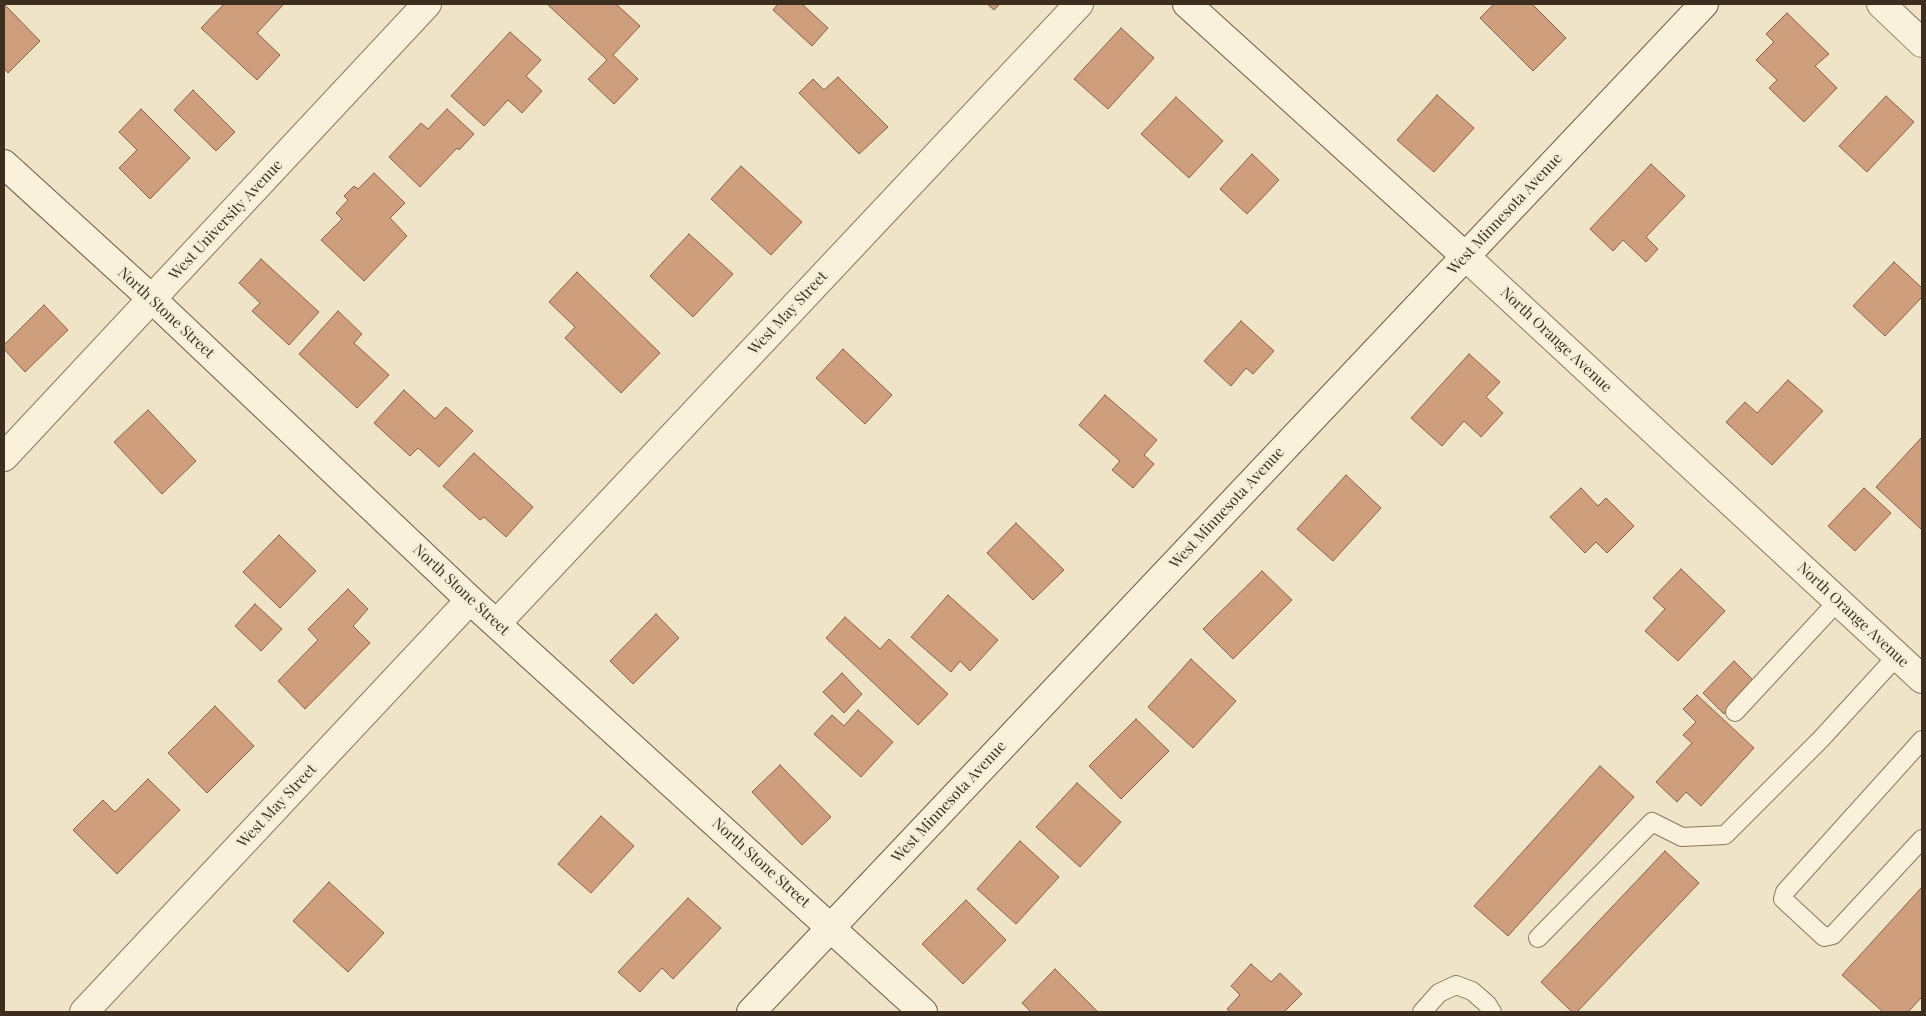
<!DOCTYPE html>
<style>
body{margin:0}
#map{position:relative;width:1926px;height:1016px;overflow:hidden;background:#f0e4c8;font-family:"Playfair Display",serif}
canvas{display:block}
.frame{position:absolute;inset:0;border:5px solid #3d2e20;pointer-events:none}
</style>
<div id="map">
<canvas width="1926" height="1016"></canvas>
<div class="frame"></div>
</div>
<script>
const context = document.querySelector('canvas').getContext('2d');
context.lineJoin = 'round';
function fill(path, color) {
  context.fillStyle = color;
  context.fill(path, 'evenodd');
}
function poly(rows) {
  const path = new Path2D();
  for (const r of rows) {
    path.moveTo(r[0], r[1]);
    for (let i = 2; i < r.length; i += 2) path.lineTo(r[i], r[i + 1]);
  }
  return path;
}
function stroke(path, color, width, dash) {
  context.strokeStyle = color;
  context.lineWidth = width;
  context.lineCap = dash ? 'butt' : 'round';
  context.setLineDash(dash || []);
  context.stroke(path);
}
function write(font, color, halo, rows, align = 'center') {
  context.font = font + ' "Playfair Display",serif';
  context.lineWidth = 5;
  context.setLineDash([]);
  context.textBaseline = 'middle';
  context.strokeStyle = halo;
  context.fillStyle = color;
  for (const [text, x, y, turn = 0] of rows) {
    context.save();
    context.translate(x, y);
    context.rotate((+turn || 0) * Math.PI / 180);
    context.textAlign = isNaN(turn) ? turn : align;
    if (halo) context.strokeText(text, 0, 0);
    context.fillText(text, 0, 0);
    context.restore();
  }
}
const building = poly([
 [4,4,40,41,8,73,4,68,4,4],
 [224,4,281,4,283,5,257,33,280,55,257,80,201,28,224,4],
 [547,4,616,4,640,26,613,55,638,79,614,104,588,79,607,60,547,4],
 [778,4,802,4,828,28,812,46,773,10,778,4],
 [987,4,1000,4,994,10,987,4],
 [1494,4,1532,4,1566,38,1533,71,1480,18,1494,4],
 [1787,13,1829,54,1815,66,1837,88,1804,122,1769,88,1777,80,1756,60,1774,42,1766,34,1787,13],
 [1121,28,1154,58,1108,109,1074,79,1121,28],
 [510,32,541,60,526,76,542,91,522,113,508,100,484,126,451,96,510,32],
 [838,77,888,127,859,154,799,93,813,79,824,90,838,77],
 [193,90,235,132,216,151,174,110,193,90],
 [1437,95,1474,128,1434,172,1397,140,1437,95],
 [1886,96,1914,122,1867,172,1839,146,1886,96],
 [1176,97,1223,141,1189,178,1141,134,1176,97],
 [141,109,190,158,150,199,119,168,137,150,119,132,141,109],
 [447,109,474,134,459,150,457,148,420,187,389,157,421,123,428,129,447,109],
 [1252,154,1279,180,1247,214,1220,189,1252,154],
 [1651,164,1685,196,1646,237,1658,249,1646,262,1623,240,1613,251,1590,229,1651,164],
 [741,166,802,222,771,255,711,199,741,166],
 [374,173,405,203,390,218,407,236,364,281,321,240,342,219,336,213,348,200,344,196,354,186,358,189,374,173],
 [689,234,733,274,693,317,650,276,689,234],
 [261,259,319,312,289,345,252,311,260,303,239,283,261,259],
 [1894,262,1922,288,1922,297,1885,336,1853,306,1894,262],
 [577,272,660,353,621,393,565,338,575,327,549,302,577,272],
 [44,305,68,330,25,372,4,349,4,345,44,305],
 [338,311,362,334,354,343,389,375,357,408,299,354,338,311],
 [1241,321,1274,351,1253,374,1246,368,1231,386,1204,361,1241,321],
 [843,349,892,395,865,424,816,378,843,349],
 [1469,354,1500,382,1486,397,1503,413,1481,437,1464,421,1442,446,1411,418,1469,354],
 [1788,380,1823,411,1772,465,1726,422,1745,402,1757,413,1788,380],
 [404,390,435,419,446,407,473,431,439,467,418,448,410,456,374,423,404,390],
 [1105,395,1157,440,1144,455,1154,464,1133,488,1112,470,1120,461,1079,425,1105,395],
 [148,410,196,461,162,494,114,442,148,410],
 [1922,437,1922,530,1876,487,1922,437],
 [474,453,533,507,506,537,484,517,480,520,443,486,474,453],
 [1346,475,1381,508,1333,561,1297,529,1346,475],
 [1581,488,1598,506,1606,498,1634,526,1607,553,1596,542,1585,553,1550,517,1581,488],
 [1864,488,1891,513,1855,551,1828,526,1864,488],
 [1016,523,1064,570,1033,600,987,553,1016,523],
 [279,535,316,571,280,608,243,572,279,535],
 [1681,569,1725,611,1678,661,1645,631,1665,609,1653,598,1681,569],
 [1262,571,1292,600,1233,659,1203,629,1262,571],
 [348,589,368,609,353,626,370,643,305,709,278,681,318,640,308,629,348,589],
 [948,595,998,640,970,671,960,661,951,672,911,637,948,595],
 [255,604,282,629,261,651,235,626,255,604],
 [656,614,679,638,633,684,610,661,656,614],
 [845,617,880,649,889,639,948,694,918,725,826,638,845,617],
 [1191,659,1236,701,1193,748,1148,707,1191,659],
 [1734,661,1756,683,1724,714,1703,693,1734,661],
 [842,673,862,694,844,713,823,692,842,673],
 [1697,695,1754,748,1701,806,1686,792,1677,802,1656,782,1692,743,1683,735,1696,722,1683,709,1697,695],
 [215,706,254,746,207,793,168,753,215,706],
 [858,710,893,742,861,777,814,734,832,715,844,726,858,710],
 [1136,719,1169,751,1121,799,1089,766,1136,719],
 [780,765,831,817,802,845,752,792,780,765],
 [1600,766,1634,797,1508,936,1474,906,1600,766],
 [148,779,180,810,117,874,73,830,103,800,115,812,148,779],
 [1077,783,1121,822,1080,867,1036,827,1077,783],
 [601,816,634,846,591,893,558,864,601,816],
 [1020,841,1059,877,1016,924,977,889,1020,841],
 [1665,851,1699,883,1577,1012,1572,1012,1541,982,1665,851],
 [329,882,384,933,348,972,293,921,329,882],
 [1922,887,1922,997,1908,1012,1883,1012,1842,975,1922,887],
 [688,898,721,928,673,979,662,968,640,992,618,972,688,898],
 [966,900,1006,940,963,984,922,944,966,900],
 [1251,964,1271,982,1280,973,1302,994,1284,1012,1231,1012,1227,1009,1240,995,1231,986,1251,964],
 [1055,969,1098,1012,1031,1012,1022,1003,1055,969]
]);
fill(building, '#cf9f7d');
stroke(building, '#8d5f41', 1);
const lane = poly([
 [1735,712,1838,601],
 [1922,740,1785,892,1783,899,1824,937,1833,935,1922,839],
 [1538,938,1652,822,1682,837,1725,835,1821,739,1897,656],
 [1422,1012,1439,993,1456,985,1472,991,1487,1004,1492,1012]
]);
const street = poly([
 [1881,4,1922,43],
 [1465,256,1922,679],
 [4,457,427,4],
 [497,623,1079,4],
 [84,1012,470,600]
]);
const secondary = poly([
 [1187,4,1465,256],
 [4,164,152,299,470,600,923,1012],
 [751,1012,1704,4]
]);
stroke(lane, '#8d765c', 20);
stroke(street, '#8d765c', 30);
stroke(secondary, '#6f573f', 30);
stroke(lane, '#faf1dc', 18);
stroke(street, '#faf1dc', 28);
stroke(secondary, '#faf1dc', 28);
write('15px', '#3d2e20', '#f7eed8', [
 ["West Minnesota Avenue",1505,214,-47],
 ["West University Avenue",226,220,-47],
 ["North Stone Street",166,313,43],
 ["West May Street",788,313,-47],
 ["North Orange Avenue",1556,340,43],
 ["West Minnesota Avenue",1227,508,-47],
 ["North Stone Street",461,590,43],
 ["North Orange Avenue",1853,615,43],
 ["West Minnesota Avenue",949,802,-47],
 ["West May Street",277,806,-47],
 ["North Stone Street",761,863,42]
]);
</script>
